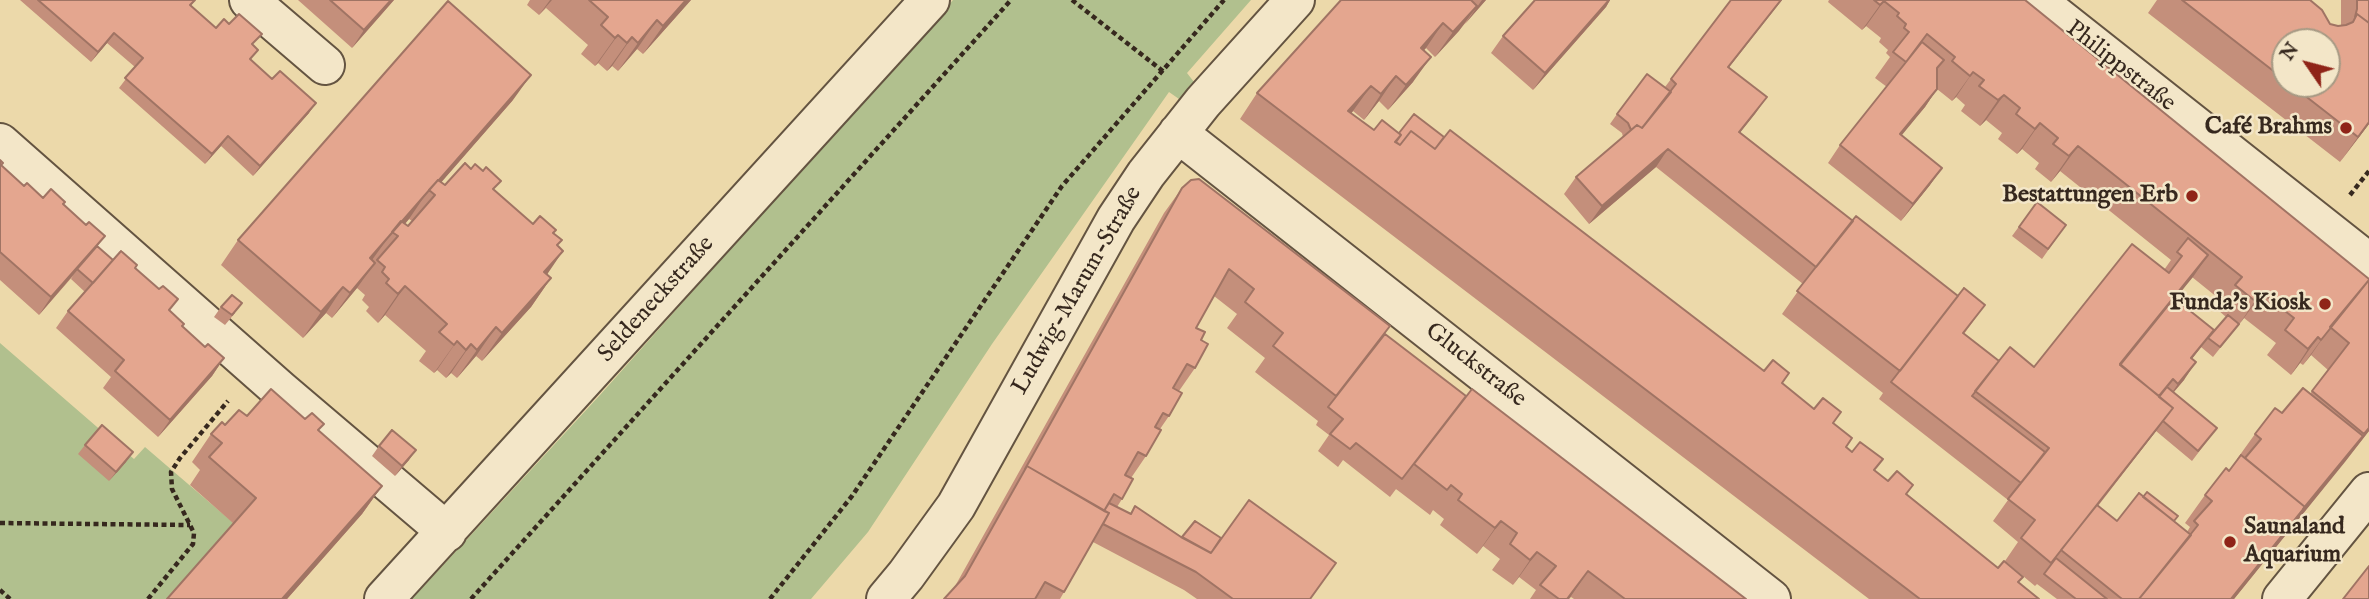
<!DOCTYPE html>
<meta charset="utf-8">
<style>
body{margin:0}
#map{position:relative;width:2369px;height:599px;overflow:hidden;background:#ecd9aa;font-family:"IM FELL English",serif}
canvas{display:block}
.north{position:absolute;left:2271px;top:28px;width:70px;height:70px;box-sizing:border-box;background:#f3e6c8;border:2px solid #a79a84;border-radius:50%;rotate:305deg;font-size:19px;font-weight:700;line-height:28px;text-align:center;color:#36281e}
.north::after{content:'';display:block;margin:auto;width:24px;height:32px;background:#8f2418;clip-path:polygon(50% 0,100% 100%,50% 72%,0 100%)}
</style>
<div id="map">
<canvas width="2369" height="599"></canvas>
<div class="north">N</div>
</div>
<script>
const context = document.querySelector('canvas').getContext('2d');
context.lineJoin = 'round';
function fill(path, color) {
  context.fillStyle = color;
  context.fill(path, 'evenodd');
}
function poly(rows) {
  const path = new Path2D();
  for (const r of rows) {
    path.moveTo(r[0], r[1]);
    for (let i = 2; i < r.length; i += 2) path.lineTo(r[i], r[i + 1]);
  }
  return path;
}
function stroke(path, color, width, dash) {
  context.strokeStyle = color;
  context.lineWidth = width;
  context.lineCap = dash ? 'butt' : 'round';
  context.setLineDash(dash || []);
  context.stroke(path);
}
function write(font, color, halo, rows, align = 'center') {
  context.font = font + ' "IM FELL English",serif';
  context.lineWidth = 5;
  context.setLineDash([]);
  context.textBaseline = 'middle';
  context.strokeStyle = halo;
  context.fillStyle = color;
  for (const [text, x, y, turn = 0] of rows) {
    context.save();
    context.translate(x, y);
    context.rotate((+turn || 0) * Math.PI / 180);
    context.textAlign = isNaN(turn) ? turn : align;
    if (halo) context.strokeText(text, 0, 0);
    context.fillText(text, 0, 0);
    context.restore();
  }
}
fill(poly([
 [953,0,1251,0,1187,73,1194,82,1187,91,1179,99,1169,92,992,344,868,532,811,599,412,599,600,395],
 [0,343,134,459,145,447,237,526,172,599,0,599]
]), '#b1c08e');
const minor = poly([
 [249,0,325,65],
 [2036,0,2369,263],
 [1178,133,1771,599],
 [0,143,280,390,447,532],
 [384,599,930,0],
 [886,599,906,575,956,506,1116,219,1146,174,1203,102,1295,0],
 [2282,599,2369,492]
]);
stroke(minor, '#645441', 42);
stroke(poly([
 [1072,0,1164,72],
 [2350,195,2369,171],
 [0,523,190,525],
 [0,590,10,599],
 [148,599,193,544,194,533,172,489,171,472,180,458,228,401],
 [471,599,1011,0],
 [770,599,852,496,1062,186,1224,0]
]), '#36281e', 4.5, [5, 3.5]);
stroke(minor, '#f3e6c8', 38);
fill(poly([
 [20,0,195,0,191,6,216,28,254,45,251,60,309,113,253,176,221,146,205,164,119,88,135,67,107,43,91,62],
 [298,0,394,0,352,48],
 [530,0,691,0,643,54,637,49,618,71,612,66,607,71,598,63,595,66,581,54,588,45,546,8,539,15,527,5],
 [1341,0,1486,0,1435,57,1426,48,1424,50,1413,82,1388,110,1379,101,1364,120,1353,111,1351,114,1374,130,1444,137,1764,371,1789,373,1782,384,1814,409,1841,412,1833,423,1846,447,1888,481,1913,485,1907,494,1998,568,2039,599,1869,599,1240,119,1257,93],
 [1609,0,1610,0,1606,7,1533,90,1491,53,1503,36],
 [1731,0,1729,68,1767,97,1740,132,1853,221,1958,296,1985,305,1964,334,1999,361,2034,367,2164,270,2171,260,2060,171,2051,182,2035,169,2039,163,2022,149,2017,154,1998,139,2002,133,1986,120,1980,126,1961,111,1965,105,1956,97,1952,101,1937,89,1925,107,1901,135,1930,185,1901,221,1828,163,1840,145,1887,87,1875,78,1890,57,1886,53,1888,50,1879,42,1881,38,1866,26,1862,30,1828,2,1829,0,2025,0,2369,279,2369,431,2234,599,2057,599,2037,584,2035,586,2005,561,2018,542,1993,521,2008,500,1879,399,1883,393,1782,314,1803,284,1656,167,1589,224,1564,194,1576,177,1623,137,1622,133,1610,124,1617,114,1665,87],
 [2192,277,2223,302,2218,310,2226,317,2208,338,2175,299],
 [2244,318,2276,343,2267,355,2291,375,2300,363,2303,365,2311,355,2328,370,2310,394,2255,434,2237,459,2238,460,2229,471,2205,495,2185,523,2190,527,2187,532,2174,522,2117,521,2098,506,2156,431,2192,461,2217,428,2174,392,2184,380,2192,359,2201,347,2213,357],
 [2157,0,2310,0,2330,24,2338,26,2341,26,2341,0,2369,0,2369,124,2340,162,2148,13],
 [2285,42,2327,84,2285,84],
 [513,100,441,182,445,185,495,190,533,224,556,230,554,233,558,246,547,275,551,278,531,307,482,361,476,356,457,378,451,373,446,378,437,370,434,373,419,361,426,351,385,315,378,323,366,311,369,307,362,300,365,295,357,288,332,318,326,313,303,338,221,265,238,240],
 [409,219,412,221,408,226,405,224],
 [0,160,3,163,1,166,24,186,43,198,63,204,97,246,113,260,135,268,182,326,205,347,224,358,212,376,158,437,103,388,111,377,56,328,68,311,85,292,71,279,73,276,39,315,0,280],
 [1182,188,1385,334,1466,396,1746,599,1574,599,1571,597,1569,599,1530,599,1536,590,1519,577,1513,585,1492,570,1500,559,1483,546,1477,554,1440,525,1444,519,1433,510,1430,515,1396,489,1399,485,1390,497,1343,460,1338,467,1318,451,1329,435,1316,425,1318,421,1255,372,1265,358,1227,328,1237,314,1214,296,1196,328,1201,340,1195,368,1179,391,1169,416,1160,429,1146,456,1131,478,1122,499,1117,507,1130,514,1135,506,1182,537,1310,599,1197,599,1184,590,1093,542,1060,599,944,599,954,588,1164,213],
 [2037,202,2066,225,2042,259,2012,236],
 [221,307,235,313,225,325,214,317],
 [247,416,319,431,382,486,362,514,287,599,167,599,234,524,190,485,200,470,192,462,211,434,225,425],
 [85,445,126,462,109,481,78,454],
 [379,446,409,460,395,476,372,456]
]), '#c48f7b');
fill(poly([
 [391,0,394,0,352,48,364,30],
 [550,0,552,0,539,15],
 [686,0,691,0,643,54,663,26],
 [1482,0,1486,0,1465,24],
 [1609,0,1610,0,1606,7,1533,90,1545,73],
 [1781,0,1782,0,1716,84,1728,67],
 [1884,1,1866,26,1862,30,1880,5],
 [1477,6,1459,31,1435,57,1453,32],
 [657,20,637,49,618,71,638,43],
 [1443,23,1426,48,1403,73,1421,48],
 [114,33,107,43,91,62,98,52],
 [618,35,598,63,595,66,615,38],
 [632,37,612,66,607,71,627,43],
 [1431,57,1413,82,1388,110,1406,85],
 [1973,72,1956,97,1952,101,1970,76],
 [531,75,513,100,432,193,430,190],
 [1396,76,1379,101,1364,120,1381,94],
 [1371,86,1353,111,1330,137,1348,111],
 [1937,89,1925,107,1888,152,1900,134],
 [2004,95,1986,120,1980,126,1998,100],
 [1767,97,1755,114,1727,149,1739,132],
 [316,103,309,113,253,176,260,166],
 [2369,122,2369,124,2340,162,2358,137],
 [2040,123,2022,149,2017,154,2035,129],
 [228,136,221,146,205,164,212,154],
 [2078,146,2060,171,2051,182,2069,156],
 [1668,149,1656,167,1589,224,1602,206],
 [1942,168,1930,185,1901,221,1913,204],
 [424,197,409,219,396,234,393,232],
 [105,236,92,253,39,315,51,297],
 [388,238,372,260,370,258],
 [563,251,544,279,544,272],
 [2208,255,2193,277,2117,370,2120,364],
 [375,263,357,288,332,318,350,293],
 [551,278,531,307,482,361,502,333],
 [405,286,385,315,378,323,398,294],
 [343,287,326,313,303,338,321,312],
 [2262,293,2244,318,2238,326,2255,301],
 [496,327,476,356,457,378,477,350],
 [2214,330,2201,347,2179,375,2191,358],
 [2327,332,2311,355,2303,365,2321,340],
 [2318,337,2300,363,2291,375,2308,349],
 [457,341,437,370,434,373,454,345],
 [471,344,451,373,446,378,466,350],
 [224,358,212,376,158,437,170,420],
 [2196,362,2184,380,2166,401,2178,384],
 [2173,408,2157,430,2062,551,2061,550],
 [2369,428,2369,431,2345,462,2234,599,2231,599],
 [416,450,409,460,395,476,402,466],
 [133,452,126,462,109,481,116,472],
 [382,486,362,514,287,599,282,599],
 [1501,521,1483,546,1477,554,1495,528],
 [1537,552,1519,577,1513,585,1530,560],
 [1588,571,1569,599,1567,599]
]), '#a07464');
const building = poly([
 [38,0,195,0,190,5,216,28,224,19,229,24,239,14,262,34,252,44,258,50,250,59,272,79,280,71,316,103,260,166,228,136,212,154,125,78,143,58,114,33,98,52,38,0],
 [330,0,391,0,364,30,330,0],
 [589,0,686,0,663,26,657,20,638,43,632,37,627,43,618,35,615,38,601,25,608,17,589,0],
 [1341,0,1471,0,1477,6,1453,32,1443,23,1421,48,1431,57,1406,85,1396,76,1381,94,1371,86,1348,111,1374,130,1382,120,1401,135,1395,142,1400,145,1411,131,1435,149,1450,130,1764,371,1773,360,1789,373,1782,383,1814,409,1823,398,1841,412,1833,423,1852,438,1846,447,1852,452,1860,442,1883,459,1874,470,1888,481,1897,471,1913,485,1906,494,1998,568,2004,561,2023,577,2018,582,2039,599,1920,599,1257,93,1341,0],
 [1535,0,1609,0,1545,73,1503,36,1535,0],
 [1731,0,1781,0,1728,67,1767,97,1739,132,1853,221,1816,267,1668,149,1602,206,1576,177,1637,125,1642,128,1676,84,1671,79,1731,0],
 [1874,0,2025,0,2369,279,2369,280,2321,340,2318,337,2308,349,2285,330,2294,318,2262,293,2255,301,2235,285,2242,277,2078,146,2069,156,2053,144,2058,138,2040,123,2035,129,2016,114,2020,108,2004,95,1998,100,1979,86,1984,80,1973,72,1970,76,1952,61,1955,57,1927,34,1906,62,1893,52,1909,32,1904,28,1906,24,1897,16,1899,13,1884,1,1880,5,1874,0],
 [2182,0,2310,0,2322,10,2330,24,2338,26,2346,25,2353,22,2357,14,2369,23,2369,122,2358,137,2290,84,2327,84,2327,42,2285,42,2285,80,2182,0],
 [2357,0,2369,0,2369,23,2357,14,2355,17,2357,9,2357,0],
 [448,1,531,75,439,180,438,180,370,258,375,263,350,293,343,287,321,312,238,240,448,1],
 [1922,42,1944,60,1937,68,1937,89,1900,134,1942,168,1913,204,1840,145,1922,42],
 [1647,74,1671,92,1642,128,1637,125,1631,130,1628,123,1617,114,1647,74],
 [1414,114,1444,137,1435,149,1411,131,1400,145,1396,142,1401,135,1399,133,1414,114],
 [0,160,3,163,1,165,24,186,27,183,43,198,51,189,65,202,63,204,86,225,89,222,105,236,51,297,0,252,0,160],
 [465,163,471,169,475,164,483,171,486,167,501,181,493,189,533,224,540,216,556,230,553,233,562,240,557,245,563,251,544,272,551,278,502,333,496,327,477,350,471,344,466,350,457,341,454,345,439,332,447,324,405,286,398,294,386,283,389,279,382,272,385,267,377,260,398,236,392,232,401,221,408,226,435,195,429,190,438,180,445,185,465,163],
 [1199,179,1390,326,1336,396,1273,346,1283,333,1245,302,1254,289,1229,269,1196,328,1205,332,1201,340,1208,344,1195,368,1187,364,1173,388,1182,393,1169,416,1163,413,1155,427,1161,430,1146,456,1138,452,1125,475,1133,479,1122,499,1114,494,1104,511,1027,466,1025,469,1182,188,1191,180,1199,179],
 [2037,202,2066,225,2048,249,2019,227,2037,202],
 [1856,216,1958,296,1900,371,1797,291,1856,216],
 [2188,238,2208,255,2120,364,2173,408,2051,563,2021,538,2035,520,2008,499,2049,448,1975,391,2010,347,2034,367,2132,244,2169,273,2182,256,2177,252,2188,238],
 [97,246,113,260,93,283,77,269,97,246],
 [121,251,137,265,135,268,159,289,163,286,178,299,169,310,184,324,182,326,205,347,208,344,224,358,170,420,115,371,124,360,68,311,121,251],
 [2369,280,2369,428,2364,434,2312,391,2349,343,2330,327,2369,280],
 [1964,288,1985,305,1963,333,1999,361,1972,396,2045,452,2021,483,1891,382,1964,288],
 [232,295,242,303,232,315,221,307,232,295],
 [2174,298,2214,330,2191,358,2196,362,2178,384,2173,379,2159,396,2120,365,2174,298],
 [2228,315,2239,324,2220,347,2208,338,2228,315],
 [1385,334,1466,396,1402,479,1356,443,1350,449,1330,434,1343,419,1328,407,1385,334],
 [2167,387,2217,428,2198,451,2163,421,2173,408,2159,397,2167,387],
 [2303,388,2363,436,2303,509,2305,507,2245,458,2261,439,2255,434,2275,408,2282,413,2303,388],
 [271,389,305,419,312,413,324,424,318,430,382,486,282,599,167,599,256,498,209,457,222,443,211,434,222,422,225,425,239,410,247,416,271,389],
 [1472,389,1746,599,1625,599,1588,571,1567,599,1559,599,1540,585,1556,566,1537,552,1530,560,1510,544,1517,533,1501,521,1495,528,1458,500,1462,494,1451,485,1447,490,1414,464,1472,389],
 [102,425,133,452,116,472,85,445,102,425],
 [392,430,416,450,402,466,379,446,392,430],
 [2241,455,2305,507,2231,599,2139,599,2198,525,2194,521,2212,501,2205,495,2226,468,2229,471,2241,455],
 [1027,466,1109,513,1064,592,1045,582,1035,599,944,599,965,576,1027,466],
 [2147,492,2178,516,2174,521,2143,497,2147,492],
 [2139,493,2191,535,2139,599,2122,599,2061,550,2097,505,2117,521,2139,493],
 [1249,500,1336,563,1310,599,1233,599,1196,572,1103,524,1109,513,1104,511,1109,503,1131,514,1135,506,1181,537,1211,553,1249,500],
 [1195,521,1221,538,1211,553,1182,537,1195,521],
 [2056,558,2107,599,2076,599,2044,574,2056,558],
 [2369,566,2369,599,2343,599,2369,566]
]);
fill(building, '#e4a68f');
stroke(building, '#a07464', 2);
for (const [x, y, r, color] of [
 [2346,128,7,"#8f2418"],
 [2192,196,7,"#8f2418"],
 [2325,304,7,"#8f2418"],
 [2230,542,7,"#8f2418"]
]) {
  const dot = new Path2D();
  dot.arc(x, y, r, 0, 2 * Math.PI);
  context.fillStyle = color;
  context.fill(dot);
  stroke(dot, '#f3e6c8', 2.5);
}
write('24px', '#36281e', '#f3e6c8', [
 ["Philippstraße",2120,67,38],
 ["Ludwig-Marum-Straße",1078,291,-60],
 ["Seldeneckstraße",657,300,-48],
 ["Gluckstraße",1475,366,38]
]);
write('bold 24px', '#36281e', '#f3e6c8', [
 ["Café Brahms",2332,128],
 ["Bestattungen Erb",2178,196],
 ["Funda's Kiosk",2311,304],
 ["Saunaland",2244,528,"left"],
 ["Aquarium",2244,556,"left"]
], 'right');
</script>
